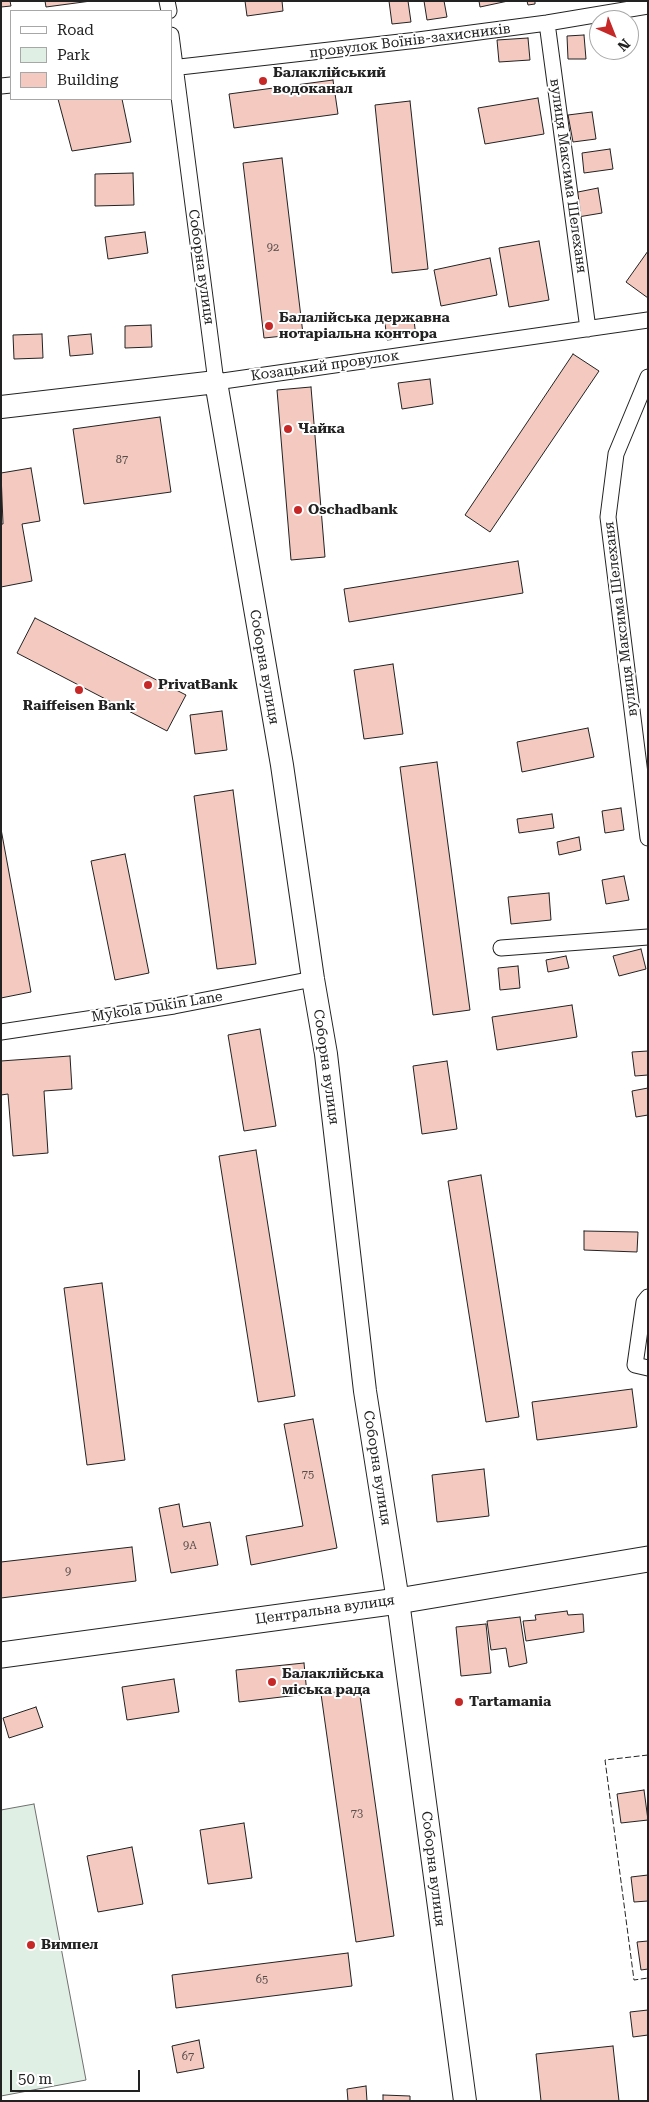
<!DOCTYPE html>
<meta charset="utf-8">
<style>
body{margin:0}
#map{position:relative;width:649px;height:2102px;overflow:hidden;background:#fff;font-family:"Roboto Serif",serif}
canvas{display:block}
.frame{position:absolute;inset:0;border:2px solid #222;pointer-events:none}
.legend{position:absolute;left:10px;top:10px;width:162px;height:90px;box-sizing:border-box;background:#fff;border:1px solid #a7a7a7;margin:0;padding:6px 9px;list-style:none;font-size:15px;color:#222}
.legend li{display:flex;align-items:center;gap:10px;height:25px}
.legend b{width:25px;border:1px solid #a7a7a7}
.north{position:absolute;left:589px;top:10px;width:50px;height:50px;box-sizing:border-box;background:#fff;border:1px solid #a7a7a7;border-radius:50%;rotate:136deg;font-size:14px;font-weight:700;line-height:20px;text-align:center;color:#222}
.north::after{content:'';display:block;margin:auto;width:18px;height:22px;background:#c62828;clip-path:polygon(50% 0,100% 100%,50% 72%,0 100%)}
.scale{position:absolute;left:10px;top:2070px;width:130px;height:22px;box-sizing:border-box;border:2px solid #222;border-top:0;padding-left:6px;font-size:15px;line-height:18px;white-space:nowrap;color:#222;-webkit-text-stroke:4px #fff;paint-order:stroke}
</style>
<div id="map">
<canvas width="649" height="2102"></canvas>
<div class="frame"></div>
<ul class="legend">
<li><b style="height:6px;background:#fff"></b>Road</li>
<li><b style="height:14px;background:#e0efe3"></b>Park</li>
<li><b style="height:14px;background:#f3c9c0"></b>Building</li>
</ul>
<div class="north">N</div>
<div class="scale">50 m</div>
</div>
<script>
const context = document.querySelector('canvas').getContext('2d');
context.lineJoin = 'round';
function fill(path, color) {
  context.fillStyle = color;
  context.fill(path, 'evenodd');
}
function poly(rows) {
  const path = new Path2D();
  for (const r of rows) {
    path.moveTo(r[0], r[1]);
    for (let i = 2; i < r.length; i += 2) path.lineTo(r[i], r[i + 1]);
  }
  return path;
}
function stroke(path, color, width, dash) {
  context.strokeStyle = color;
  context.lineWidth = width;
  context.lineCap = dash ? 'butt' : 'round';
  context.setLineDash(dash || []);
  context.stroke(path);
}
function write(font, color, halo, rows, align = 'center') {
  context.font = font + ' "Roboto Serif",serif';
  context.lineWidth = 4;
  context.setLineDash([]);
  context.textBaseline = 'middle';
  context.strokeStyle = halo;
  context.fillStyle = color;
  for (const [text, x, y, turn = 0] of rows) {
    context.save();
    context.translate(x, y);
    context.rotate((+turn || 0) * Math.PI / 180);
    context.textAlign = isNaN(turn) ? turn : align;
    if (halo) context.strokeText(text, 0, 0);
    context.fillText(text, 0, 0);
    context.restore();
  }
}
const green = poly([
 [34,1804,86,2080,1,2096,1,1810,34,1804]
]);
fill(green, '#e0efe3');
stroke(green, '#6f6f6f', 1);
const building = poly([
 [1,1,10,1,11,6,1,7,1,1],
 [45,1,91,1,46,7,45,1],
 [245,1,282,1,283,11,247,16,245,1],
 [389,1,408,1,411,22,392,24,389,1],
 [424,1,444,1,447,17,427,20,424,1],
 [479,1,508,1,480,7,479,1],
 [527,1,535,1,535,4,528,5,527,1],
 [584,35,586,59,568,59,567,36,584,35],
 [528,38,530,60,499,62,497,40,528,38],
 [333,80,338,114,234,128,229,94,333,80],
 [538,98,544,134,485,144,478,108,538,98],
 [58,99,122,99,131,142,72,151,58,99],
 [410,101,428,269,392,273,375,105,410,101],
 [592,112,596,139,573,142,568,115,592,112],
 [610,149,613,169,584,173,582,153,610,149],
 [282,158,303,334,264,338,243,163,282,158],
 [133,173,134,205,95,206,95,174,133,173],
 [598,188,602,213,578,217,573,193,598,188],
 [145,232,148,253,108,259,105,237,145,232],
 [539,241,549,300,509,307,499,248,539,241],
 [648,251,648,298,626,282,648,251],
 [490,258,497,295,441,306,434,270,490,258],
 [414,320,416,337,387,340,385,323,414,320],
 [151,325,152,347,125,348,125,326,151,325],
 [42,334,43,358,14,359,13,335,42,334],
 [91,334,93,354,70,356,68,336,91,334],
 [573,354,599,371,490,532,465,515,573,354],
 [430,379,433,404,402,409,398,383,430,379],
 [311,387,325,557,291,560,277,390,311,387],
 [160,417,171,492,84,504,73,429,160,417],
 [31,468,40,521,22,524,32,581,1,587,1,524,3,524,1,473,31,468],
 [518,561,523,593,349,622,344,589,518,561],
 [35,618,186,695,167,731,17,653,35,618],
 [393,664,403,734,364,739,354,670,393,664],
 [222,711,227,750,195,754,190,715,222,711],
 [588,728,594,757,522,772,517,742,588,728],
 [437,762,470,1010,433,1015,400,767,437,762],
 [233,790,256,964,217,969,194,796,233,790],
 [621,808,624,830,605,833,602,811,621,808],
 [552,814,554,828,519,833,517,819,552,814],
 [1,829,31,992,1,998,1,829],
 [579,837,581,850,559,855,557,842,579,837],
 [125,854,149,973,115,980,91,861,125,854],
 [624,876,629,900,606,904,602,880,624,876],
 [549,893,551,920,511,924,508,897,549,893],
 [641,949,646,969,619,976,613,956,641,949],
 [566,956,569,968,548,972,546,960,566,956],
 [518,966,520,988,500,990,498,968,518,966],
 [572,1005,577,1037,497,1050,492,1017,572,1005],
 [260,1029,276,1126,244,1131,228,1035,260,1029],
 [648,1051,648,1075,635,1076,632,1052,648,1051],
 [70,1056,72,1089,44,1091,48,1153,13,1156,8,1094,1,1095,1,1061,70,1056],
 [447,1061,457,1129,422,1134,413,1066,447,1061],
 [648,1088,648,1115,636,1117,632,1091,648,1088],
 [256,1150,295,1396,258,1402,219,1156,256,1150],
 [481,1175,519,1417,486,1422,448,1181,481,1175],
 [584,1231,638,1232,637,1252,584,1250,584,1231],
 [102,1283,125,1460,87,1465,64,1288,102,1283],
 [632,1389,637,1427,537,1440,532,1402,632,1389],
 [313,1419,337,1548,251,1565,246,1536,303,1526,284,1424,313,1419],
 [484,1469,489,1516,437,1522,432,1475,484,1469],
 [179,1504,183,1527,210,1522,218,1565,171,1573,159,1508,179,1504],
 [132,1547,136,1581,1,1598,1,1562,132,1547],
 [567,1611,568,1615,583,1614,584,1632,526,1641,523,1621,536,1620,535,1615,567,1611],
 [520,1617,527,1663,509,1667,506,1648,491,1650,487,1621,520,1617],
 [486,1624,491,1673,461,1676,456,1627,486,1624],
 [304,1663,307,1694,239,1702,236,1670,304,1663],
 [174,1679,179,1712,127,1720,122,1687,174,1679],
 [359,1689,394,1936,356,1942,321,1694,359,1689],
 [36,1707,43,1727,9,1738,3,1718,36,1707],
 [644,1790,648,1820,621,1823,617,1794,644,1790],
 [244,1823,252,1878,208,1884,200,1830,244,1823],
 [132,1847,143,1904,98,1912,87,1856,132,1847],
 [648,1875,648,1901,634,1902,631,1877,648,1875],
 [648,1941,648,1969,641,1970,637,1942,648,1941],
 [348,1953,352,1986,176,2008,172,1975,348,1953],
 [648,2010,648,2035,633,2037,630,2012,648,2010],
 [199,2040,204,2068,177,2073,172,2046,199,2040],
 [613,2046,619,2101,541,2101,536,2054,613,2046],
 [366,2086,367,2101,348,2101,347,2089,366,2086],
 [383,2095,410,2096,410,2101,383,2101,383,2095]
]);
fill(building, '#f3c9c0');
stroke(building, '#222', 1);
const street = poly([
 [167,1,169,11],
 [547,23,588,329],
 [171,35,216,382,648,320],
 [171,68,418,40,547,23,648,6],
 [1,86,11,85],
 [648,377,616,454,608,517,648,838],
 [501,948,648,937],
 [1,1032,174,1006,313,979],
 [648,1297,644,1302,635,1365,648,1368]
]);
const secondary = poly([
 [1,407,216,382,282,765,313,979,326,1054,365,1391,398,1601,465,2101]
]);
const primary = poly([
 [1,1655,398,1601,648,1559]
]);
stroke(street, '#222', 17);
stroke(secondary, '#222', 24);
stroke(primary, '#222', 27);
stroke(street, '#fff', 15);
stroke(secondary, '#fff', 22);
stroke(primary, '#fff', 25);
stroke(poly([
 [648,1755,605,1760,634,1980,648,1978]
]), '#222', 1, [6, 2.5]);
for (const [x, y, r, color] of [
 [263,81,5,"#c62828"],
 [269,326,5,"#c62828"],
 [288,429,5,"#c62828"],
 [298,510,5,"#c62828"],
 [148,685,5,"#c62828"],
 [79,690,5,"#c62828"],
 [272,1682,5,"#c62828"],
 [459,1702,5,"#c62828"],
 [31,1945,5,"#c62828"]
]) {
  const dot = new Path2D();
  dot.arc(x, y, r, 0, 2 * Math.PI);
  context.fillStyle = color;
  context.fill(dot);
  stroke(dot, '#fff', 2);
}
write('11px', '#564c4a', null, [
 ["92",273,248],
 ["87",122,460],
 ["75",308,1475],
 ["9А",190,1546],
 ["9",68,1572],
 ["73",357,1814],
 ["65",262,1980],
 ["67",188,2057]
]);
write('14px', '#222', '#fff', [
 ["провулок Воїнів-захисників",410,41,-7],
 ["вулиця Максима Шелеханя",568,176,82],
 ["Соборна вулиця",201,267,82],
 ["Козацький провулок",325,366,-8],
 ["вулиця Максима Шелеханя",621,619,-97],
 ["Соборна вулиця",264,667,80],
 ["Mykola Dukin Lane",157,1007,-9],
 ["Соборна вулиця",326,1067,82],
 ["Соборна вулиця",377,1468,81],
 ["Центральна вулиця",325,1610,-8],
 ["Соборна вулиця",433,1869,83]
]);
write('bold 14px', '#222', '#fff', [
 ["Балаклійський",273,73],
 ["водоканал",273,89],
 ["Балалійська державна",279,318],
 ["нотаріальна контора",279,334],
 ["Чайка",298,429],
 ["Oschadbank",308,510],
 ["PrivatBank",158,685],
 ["Raiffeisen Bank",79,706,"center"],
 ["Балаклійська",282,1674],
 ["міська рада",282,1690],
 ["Tartamania",469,1702],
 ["Вимпел",41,1945]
], 'left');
</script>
